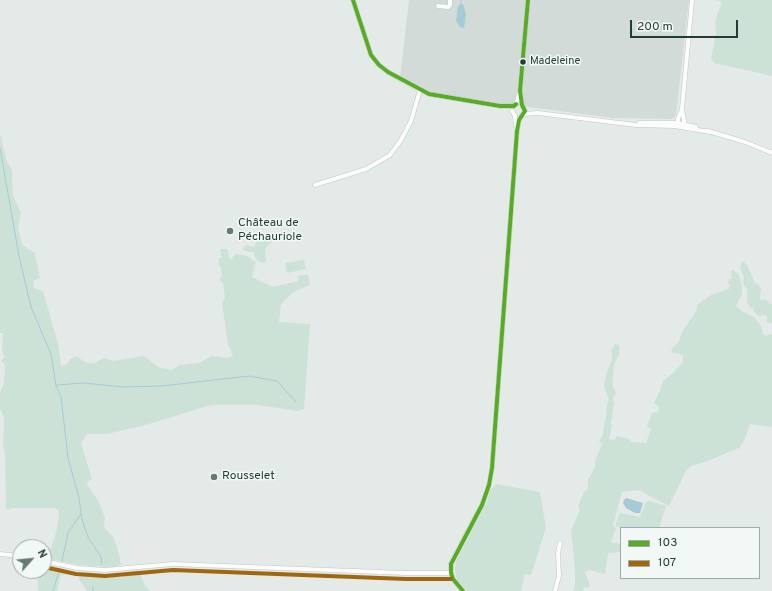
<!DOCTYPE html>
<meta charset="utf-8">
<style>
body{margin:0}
#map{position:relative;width:772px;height:591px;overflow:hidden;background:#e4eae7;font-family:Overpass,sans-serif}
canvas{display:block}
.legend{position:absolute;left:620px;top:527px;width:140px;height:52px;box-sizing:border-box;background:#f2f8f6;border:1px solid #9fadaa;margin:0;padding:5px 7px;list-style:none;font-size:12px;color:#223c38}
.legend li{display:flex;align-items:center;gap:8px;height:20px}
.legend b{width:20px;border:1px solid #9fadaa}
.north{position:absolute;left:12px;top:539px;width:40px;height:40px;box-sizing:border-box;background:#f2f8f6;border:1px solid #9fadaa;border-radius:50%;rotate:63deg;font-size:11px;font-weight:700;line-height:16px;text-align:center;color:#223c38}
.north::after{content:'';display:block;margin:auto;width:14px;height:18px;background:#667975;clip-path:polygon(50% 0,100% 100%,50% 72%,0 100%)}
.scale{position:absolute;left:630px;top:20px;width:108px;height:18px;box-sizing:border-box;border:2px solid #223c38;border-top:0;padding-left:5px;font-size:12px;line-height:14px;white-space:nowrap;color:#223c38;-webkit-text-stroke:3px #f2f8f6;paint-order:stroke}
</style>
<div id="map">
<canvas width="772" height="591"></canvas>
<ul class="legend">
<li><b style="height:5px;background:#58ac25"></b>103</li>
<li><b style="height:5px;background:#a0670f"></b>107</li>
</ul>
<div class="north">N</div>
<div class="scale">200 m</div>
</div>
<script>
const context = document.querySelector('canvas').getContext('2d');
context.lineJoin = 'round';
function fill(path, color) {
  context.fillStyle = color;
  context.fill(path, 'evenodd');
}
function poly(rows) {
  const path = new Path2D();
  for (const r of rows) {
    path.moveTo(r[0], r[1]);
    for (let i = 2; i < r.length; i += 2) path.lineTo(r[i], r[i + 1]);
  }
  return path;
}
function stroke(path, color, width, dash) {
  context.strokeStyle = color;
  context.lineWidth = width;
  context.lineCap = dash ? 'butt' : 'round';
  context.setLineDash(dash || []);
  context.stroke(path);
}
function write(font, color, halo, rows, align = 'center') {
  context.font = font + ' Overpass,sans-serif';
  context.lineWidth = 3;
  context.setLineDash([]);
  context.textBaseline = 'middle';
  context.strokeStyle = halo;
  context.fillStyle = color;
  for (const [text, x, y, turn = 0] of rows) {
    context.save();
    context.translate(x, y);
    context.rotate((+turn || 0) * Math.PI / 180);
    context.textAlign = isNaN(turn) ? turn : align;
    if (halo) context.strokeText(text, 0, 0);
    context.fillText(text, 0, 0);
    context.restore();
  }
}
fill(poly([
 [409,0,689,0,676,115,672,119,613,118,450,97,430,92,417,87,400,78]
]), '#d2dbd8');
fill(poly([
 [716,0,772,0,772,76,714,63,711,59,716,33,715,21,722,2],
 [0,134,7,162,12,170,13,196,21,213,18,227,22,245,35,253,40,278,33,281,34,288,43,291,58,344,61,366,67,364,70,359,76,356,87,363,94,363,104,358,113,361,144,356,158,367,171,370,180,365,199,363,212,356,227,358,233,356,228,344,222,303,225,298,223,283,220,280,222,276,221,267,219,265,219,258,222,258,220,250,221,249,227,249,230,260,236,254,247,256,256,262,252,277,273,287,298,281,299,275,308,275,310,285,295,291,281,304,279,322,310,324,304,409,297,411,258,405,211,405,142,426,107,434,87,434,81,443,92,479,86,483,98,500,105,518,104,527,114,538,120,558,120,562,122,563,118,566,109,567,80,565,45,558,48,557,56,533,59,516,58,510,54,508,12,508,7,510,6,508,5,454,3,446,4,418,0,408,0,393,4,383,5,365,1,360,4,358,2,347,3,333,0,333],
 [268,235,272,238,272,242,267,246,265,250,266,262,261,263,255,258,254,252,248,252,242,249,247,245,254,247,257,241,262,240],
 [304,260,306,269,287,273,285,263],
 [743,261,747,265,755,283,758,284,761,288,760,298,761,300,765,299,770,304,772,304,772,324,767,322,767,316,762,315,760,317,754,312,753,307,750,308,747,302,747,289,743,284,744,277,740,267],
 [733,270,738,274,741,281,742,294,736,306,742,311,755,318,761,326,763,334,766,336,772,333,772,427,750,424,744,441,739,448,708,461,691,466,686,471,669,506,638,490,622,492,613,525,616,529,611,542,615,543,617,542,621,547,621,552,608,553,605,574,590,570,585,572,590,586,587,588,584,587,583,591,573,591,575,586,575,569,571,530,580,510,578,506,584,492,588,489,588,480,595,467,595,461,602,444,599,441,603,434,605,419,606,418,607,404,609,400,604,386,607,372,612,359,611,350,615,344,619,345,619,355,615,362,613,373,613,387,616,393,613,397,614,404,611,423,612,426,609,439,614,440,617,436,629,439,631,442,646,443,651,429,647,426,652,413,658,412,659,407,654,403,660,391,663,381,673,373,683,362,683,355,671,352,673,347,679,342,682,332,697,310,697,305,711,295,729,289,730,285,728,284,729,279,732,279,731,272],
 [496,484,540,492,546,528,531,575,525,574,521,591,468,591,459,583,457,579,455,572,455,565,457,558,487,502,490,491],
 [649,501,666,506,659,528,652,528,648,526,646,528,624,528,615,526,620,513,640,517,646,502],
 [44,564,64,569,67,571,67,574,61,575,57,591,38,591,37,573,38,571,44,571],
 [139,570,144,584,150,591,87,591,78,578,85,572,113,575,122,578,127,572]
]), '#cde2d6');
fill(poly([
 [461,4,463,4,466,15,464,28,460,27,456,21,458,6],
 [626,498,643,503,640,513,635,513,626,508,623,503,624,500]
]), '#a6cbd6');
stroke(poly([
 [461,0,461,5],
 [0,148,19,256,31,307,51,354,56,386,61,397,68,458,79,498,82,519,88,537,101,557,102,564],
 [57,385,83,383,124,387,162,386,249,376,277,381,296,402],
 [62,561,68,533,81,514],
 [53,591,60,568],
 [93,591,93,587]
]), '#a6cbd6', 1);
const minor = poly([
 [353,0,371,55,379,65,388,72,420,90,429,94,500,106,514,106],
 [438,6,448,7,450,5,450,0],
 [516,104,520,91,528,0],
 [682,109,685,126],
 [512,111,515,116,516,126],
 [524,114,538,113,636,125,674,126,710,132],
 [639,123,678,123,696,127],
 [678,124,678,119,682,109,692,0],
 [708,131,745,142,772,153],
 [315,185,366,169,390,155,401,140,411,121,420,90],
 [0,554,20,556],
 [44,561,77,568,105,570,173,564,406,573,451,573],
 [463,591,453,579,451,573,451,564,454,557,482,505,489,485,492,468,517,131,519,120,525,111,522,105,520,91],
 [555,591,559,576,558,553,560,543]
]);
stroke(minor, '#c1c7c5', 5);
stroke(minor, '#fbfcfb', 4);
stroke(poly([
 [353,0,371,55,379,65,388,72,429,94,500,106,514,106,516,104],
 [463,591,453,579,451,573,451,564,482,505,489,485,492,468,517,131,519,120,525,111,522,105,520,91,528,0]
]), '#58ac25', 4);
stroke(poly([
 [44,567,76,574,105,576,173,570,406,579,451,579]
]), '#a0670f', 4);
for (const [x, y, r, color] of [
 [523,62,3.5,"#223c38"],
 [230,231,4,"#667975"],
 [214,477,4,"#667975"]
]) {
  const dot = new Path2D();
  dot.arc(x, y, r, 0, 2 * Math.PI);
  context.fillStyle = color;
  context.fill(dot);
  stroke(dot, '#f2f8f6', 1.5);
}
write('11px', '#223c38', '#f2f8f6', [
 ["Madeleine",530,62]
], 'left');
write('12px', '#223c38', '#f2f8f6', [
 ["Château de",238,224],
 ["Péchauriole",238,238],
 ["Rousselet",222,477]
], 'left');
</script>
